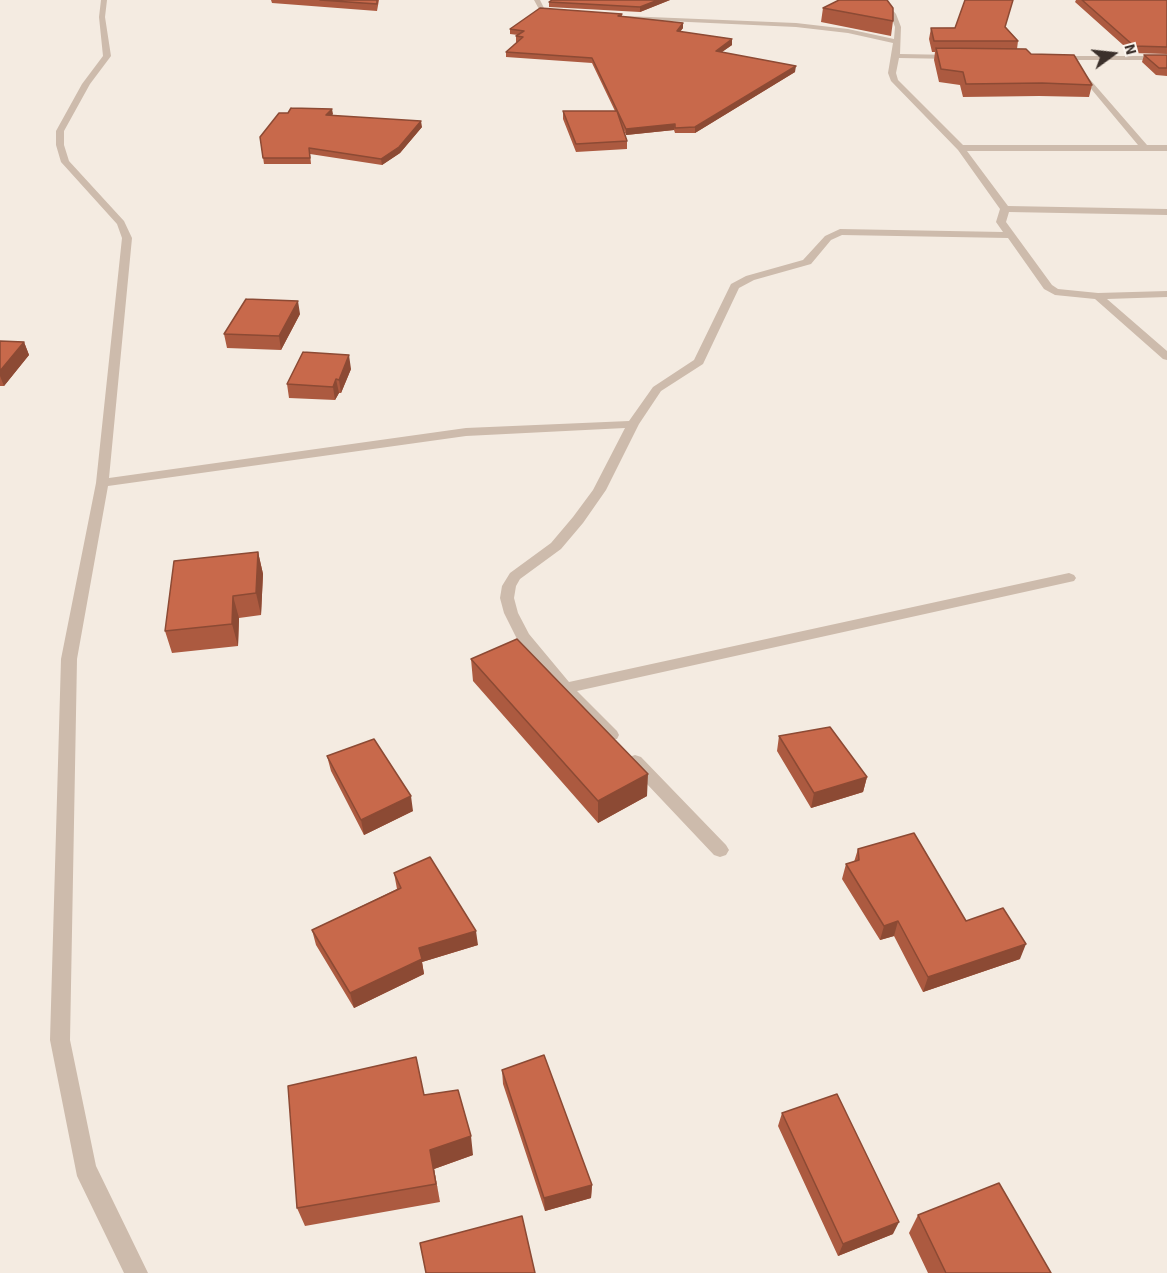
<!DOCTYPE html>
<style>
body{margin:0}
#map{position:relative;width:1167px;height:1273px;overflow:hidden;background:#f4ebe1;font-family:"Source Sans 3",sans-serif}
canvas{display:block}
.north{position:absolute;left:1083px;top:24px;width:60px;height:60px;-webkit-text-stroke:4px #fbf5ee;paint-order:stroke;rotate:75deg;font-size:16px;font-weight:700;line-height:24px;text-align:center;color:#3b302b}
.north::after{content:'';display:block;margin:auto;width:21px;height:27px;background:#3b302b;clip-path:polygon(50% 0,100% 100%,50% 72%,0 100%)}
</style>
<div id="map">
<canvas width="1167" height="1273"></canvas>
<div class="north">N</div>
</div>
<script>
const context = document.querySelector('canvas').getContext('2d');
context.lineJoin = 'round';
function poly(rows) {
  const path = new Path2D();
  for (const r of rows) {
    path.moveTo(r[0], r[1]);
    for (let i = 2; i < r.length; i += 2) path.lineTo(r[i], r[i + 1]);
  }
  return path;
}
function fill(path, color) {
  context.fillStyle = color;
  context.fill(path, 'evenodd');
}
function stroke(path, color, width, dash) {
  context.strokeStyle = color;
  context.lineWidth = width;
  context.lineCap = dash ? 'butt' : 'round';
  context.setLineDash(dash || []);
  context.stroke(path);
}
fill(poly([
 [101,0,107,0,105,17,111,56,90,84,64,131,64,145,69,161,124,221,132,238,109,478,466,428,629,421,653,387,694,360,731,284,746,276,803,260,825,236,840,229,1003,232,996,222,1000,209,958,150,891,81,888,73,893,43,848,33,796,27,603,18,601,15,796,23,848,29,894,39,895,27,890,14,878,0,884,0,896,14,901,27,900,54,954,55,958,57,954,59,899,58,896,73,898,80,963,145,1138,145,1077,72,1080,68,1147,145,1167,145,1167,151,967,151,1008,206,1167,209,1167,215,1009,212,1006,222,1052,285,1058,289,1098,293,1167,291,1167,297,1107,299,1167,351,1167,360,1163,359,1095,299,1055,295,1044,289,1008,238,842,235,831,240,811,264,754,280,739,288,703,364,661,391,639,424,606,490,583,523,561,549,520,579,516,586,514,598,518,613,529,634,569,682,1069,573,1074,575,1076,578,1074,581,577,691,617,731,619,735,617,739,605,739,559,692,518,641,504,613,500,598,502,586,510,573,551,543,573,517,593,490,625,428,466,436,108,486,77,659,70,1040,96,1166,148,1273,124,1273,77,1176,50,1040,61,659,96,483,122,238,117,224,61,162,56,145,56,131,82,84,103,56,99,17,101,0],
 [534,0,540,0,544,8,564,13,561,15,540,11,534,0],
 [1056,56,1167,56,1167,60,1053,60,1056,56],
 [635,755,641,757,726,845,729,850,726,855,720,857,714,855,629,765,627,761,629,757,635,755]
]), '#cdbbac');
fill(poly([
 [271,0,379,0,377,11,272,3],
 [552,0,670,0,640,12,549,7,549,2],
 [1076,0,1167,0,1167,54,1132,53,1075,2],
 [823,8,893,21,891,36,821,22],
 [622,14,622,17,683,28,680,32,732,45,722,52,795,72,695,133,675,133,674,130,626,135,623,128,627,141,627,149,576,152,563,119,563,111,615,111,592,63,506,57,506,52,518,42,516,42,516,36,518,35,510,34,510,29],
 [1006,27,1018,41,1017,49,1031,54,1092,85,1089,97,1039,96,963,97,960,85,939,82,934,60,935,52,932,52,929,39,931,28],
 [1144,55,1167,55,1167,76,1156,75,1142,62],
 [333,114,332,115,422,127,400,153,382,165,310,154,311,164,264,164,260,137],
 [300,314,281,350,227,348,224,334],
 [0,341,24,342,29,355,4,386,0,386],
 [351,369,341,393,339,393,335,400,289,398,287,384],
 [258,552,263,574,261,615,239,618,238,646,172,653,165,631],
 [471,659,647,796,598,823,473,681],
 [779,736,867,777,863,792,811,808,777,751],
 [327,756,413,811,364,835,331,771],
 [858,849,966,921,1020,959,923,992,894,936,880,940,842,879,846,864,854,862],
 [394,873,478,945,422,962,424,974,354,1008,316,945,312,930,397,889],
 [502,1070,592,1185,591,1198,545,1211,503,1084],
 [424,1095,473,1155,434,1169,440,1202,305,1226,297,1208],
 [782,1113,893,1234,838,1256,778,1126],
 [918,1215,1051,1273,928,1273,909,1233]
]), '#ac5a40');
fill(poly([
 [658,0,670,0,640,12,640,7],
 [683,23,683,28,676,36,677,31],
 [732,39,732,45,716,56,716,51],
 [796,66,795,72,695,133,695,127],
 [332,109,333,114,327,121,326,115],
 [421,121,422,127,400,153,382,165,381,159],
 [675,124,674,130,626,135,626,129],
 [298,301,300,314,281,350,279,336],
 [24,342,29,355,4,386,0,376,0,371],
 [349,355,351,369,341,393,339,380],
 [336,379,339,393,335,400,333,387],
 [258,552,263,574,261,615,256,593],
 [233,596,239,618,238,646,232,624],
 [648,774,647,796,598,823,598,801],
 [867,777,863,792,811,808,814,793],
 [411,796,413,811,364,835,361,820],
 [898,921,894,936,880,940,884,926],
 [476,931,478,945,422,962,424,974,354,1008,350,993,419,948],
 [1026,944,1020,959,923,992,928,977],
 [471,1136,473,1155,434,1169,440,1202,430,1150],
 [592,1185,591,1198,545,1211,544,1198],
 [899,1222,893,1234,838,1256,843,1244]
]), '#8c4a34');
const building = poly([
 [320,0,377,0,377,4,320,0],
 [552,0,658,0,640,7,549,2,552,0],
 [839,0,887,0,893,8,893,21,823,8,839,0],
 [965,0,1013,0,1005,27,1018,41,934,41,931,28,955,28,965,0],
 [1082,0,1167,0,1167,47,1134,46,1082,0],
 [540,8,622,14,618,16,683,23,677,31,732,39,716,51,796,66,695,127,675,128,675,124,626,129,592,58,506,52,523,37,516,36,524,31,510,29,540,8],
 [936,48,1026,49,1031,54,1074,55,1092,85,1042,83,966,84,963,72,941,69,936,48],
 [1144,55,1167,55,1167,68,1159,68,1144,55],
 [291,108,332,109,326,115,421,121,399,147,381,159,309,148,310,158,263,158,260,137,279,113,288,113,291,108],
 [563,111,617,111,627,141,576,144,563,111],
 [246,299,298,301,279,336,224,334,246,299],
 [0,341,24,342,0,371,0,341],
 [303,352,349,355,339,380,336,379,333,387,287,384,303,352],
 [258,552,256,593,233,596,232,624,165,631,174,561,258,552],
 [517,639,648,774,598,801,471,659,517,639],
 [830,727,867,777,814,793,779,736,830,727],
 [374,739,411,796,361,820,327,756,374,739],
 [914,833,966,921,1003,908,1026,944,928,977,898,921,884,926,846,864,859,860,858,849,914,833],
 [430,857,476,931,419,948,422,959,350,993,312,930,401,888,394,873,430,857],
 [544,1055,592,1185,544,1198,502,1070,544,1055],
 [416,1057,424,1095,458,1090,471,1136,430,1150,436,1184,297,1208,288,1086,416,1057],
 [837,1094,899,1222,843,1244,782,1113,837,1094],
 [999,1183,1051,1273,946,1273,918,1215,999,1183],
 [522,1216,535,1273,426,1273,420,1243,522,1216]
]);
fill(building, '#c8694b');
stroke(building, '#8c4a34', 1.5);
</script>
